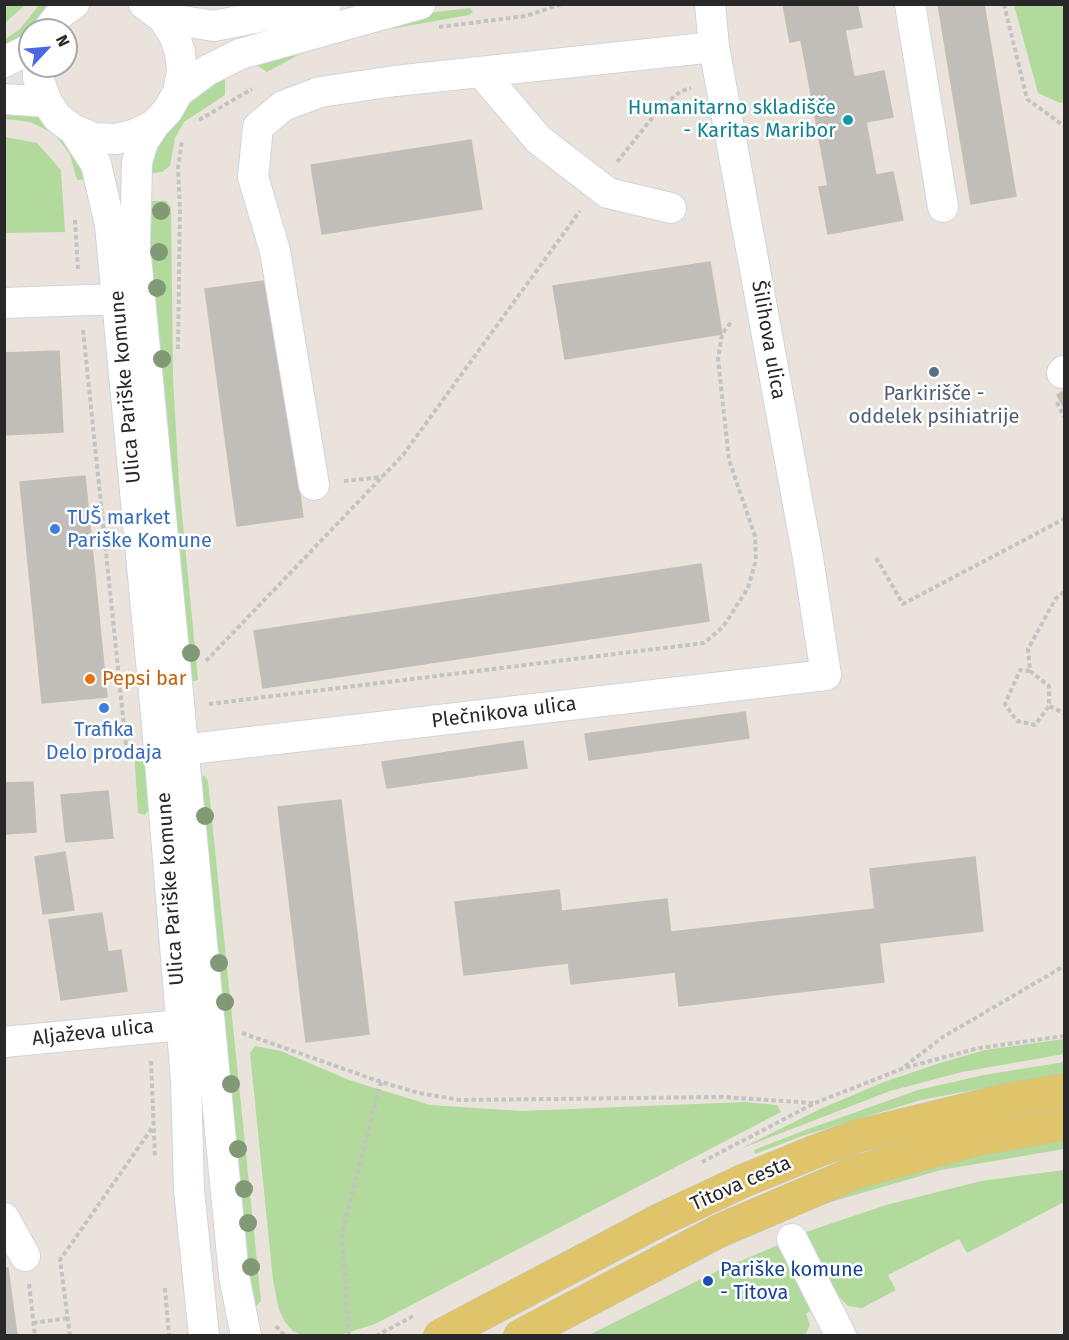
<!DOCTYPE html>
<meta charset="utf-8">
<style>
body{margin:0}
#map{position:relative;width:1069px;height:1340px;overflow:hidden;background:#e9e3db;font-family:"Fira Sans",sans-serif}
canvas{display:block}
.frame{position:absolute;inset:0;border:6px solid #282828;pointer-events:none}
.north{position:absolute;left:18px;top:18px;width:60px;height:60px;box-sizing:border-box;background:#fff;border:2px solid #a9a9a9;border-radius:50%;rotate:64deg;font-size:16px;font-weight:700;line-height:24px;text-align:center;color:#282828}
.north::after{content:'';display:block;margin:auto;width:21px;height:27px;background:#4c68e5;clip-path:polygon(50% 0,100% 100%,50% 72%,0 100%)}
</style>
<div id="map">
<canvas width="1069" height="1340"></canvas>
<div class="frame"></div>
<div class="north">N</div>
</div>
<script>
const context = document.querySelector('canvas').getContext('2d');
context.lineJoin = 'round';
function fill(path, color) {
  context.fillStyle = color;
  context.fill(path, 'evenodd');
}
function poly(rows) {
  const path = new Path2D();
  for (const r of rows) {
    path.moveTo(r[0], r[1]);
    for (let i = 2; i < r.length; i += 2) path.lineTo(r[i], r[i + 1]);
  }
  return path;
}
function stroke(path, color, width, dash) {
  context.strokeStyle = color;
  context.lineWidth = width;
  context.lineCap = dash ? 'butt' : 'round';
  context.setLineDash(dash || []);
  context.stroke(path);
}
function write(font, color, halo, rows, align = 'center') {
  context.font = font + ' "Fira Sans",sans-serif';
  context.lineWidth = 5;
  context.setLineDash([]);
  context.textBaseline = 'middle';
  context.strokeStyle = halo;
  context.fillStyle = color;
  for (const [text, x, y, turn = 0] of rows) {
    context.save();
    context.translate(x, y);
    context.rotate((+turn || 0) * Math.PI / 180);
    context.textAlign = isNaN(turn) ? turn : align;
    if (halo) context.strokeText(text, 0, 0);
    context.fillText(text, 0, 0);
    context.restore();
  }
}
fill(poly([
 [5,4,25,4,25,5,5,23],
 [39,5,52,5,25,37,5,51,4,40,20,29],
 [1014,5,1064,5,1064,102,1060,103,1038,93],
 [470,8,473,12,469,15,362,34,300,54,267,72,258,66,256,59,427,13],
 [225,72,225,95,184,122,175,138,170,166,162,172,145,174,147,160,182,107],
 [4,109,35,114,61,131,88,179,77,180,70,155,55,134,30,122,5,119],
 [5,137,37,143,61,170,65,232,5,233],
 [150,201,166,201,171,207,173,378,179,483,198,680,186,683,144,240],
 [136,746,143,753,151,773,151,807,145,815,138,813,134,750],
 [204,775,208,781,261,1301,255,1307,242,1269,200,781],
 [1064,1039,1064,1054,962,1072,890,1091,740,1149,820,1109,884,1082,940,1063,985,1050],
 [255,1046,281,1051,349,1080,430,1105,521,1111,745,1102,777,1105,781,1112,375,1324,340,1335,302,1335,293,1331,285,1322,279,1310,273,1280,250,1053],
 [1064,1062,1064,1073,921,1100,802,1136,755,1154,754,1150,800,1132,918,1090,984,1075],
 [1064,1140,1064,1149,941,1170,817,1206,849,1190,968,1156],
 [1064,1170,1064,1202,967,1253,959,1239,888,1275,896,1290,862,1308,848,1306,838,1296,806,1232,886,1205,981,1181],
 [778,1245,812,1309,806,1314,810,1325,805,1335,587,1336,715,1272]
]), '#b2da9d');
const building = poly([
 [783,4,857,4,862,27,845,30,854,77,884,71,893,117,866,122,876,175,893,172,903,220,828,234,819,187,828,186,801,40,790,42,783,4],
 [938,4,984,4,1016,196,971,204,938,4],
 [471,140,482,209,322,234,311,165,471,140],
 [710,262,722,334,565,359,553,286,710,262],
 [271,280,303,517,237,526,205,289,271,280],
 [59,351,63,432,4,435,4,353,59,351],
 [1064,391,1064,408,1057,395,1064,391],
 [85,476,107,697,42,703,20,482,85,476],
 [701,564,709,621,263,688,254,631,701,564],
 [745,712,749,738,589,760,585,734,745,712],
 [523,741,527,768,387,788,382,762,523,741],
 [33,782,36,832,4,834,4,783,33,782],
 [108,791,113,838,66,842,61,795,108,791],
 [341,800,369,1034,306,1042,278,807,341,800],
 [65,852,74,910,43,914,35,857,65,852],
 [975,857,983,931,879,943,870,869,975,857],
 [559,890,568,963,464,975,455,902,559,890],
 [667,899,675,972,571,984,562,911,667,899],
 [875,909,884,982,679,1006,671,932,875,909],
 [102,913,108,952,121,950,127,991,61,1000,49,920,102,913],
 [4,1268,8,1268,17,1336,4,1336,4,1268]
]);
fill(building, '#c1bdb8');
stroke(building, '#c4beb5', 1.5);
const minor = poly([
 [910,4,943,207],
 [163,18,214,26,326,4],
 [48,30,61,13,74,4],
 [4,62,30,49],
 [38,66,38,78,47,102,57,117,74,130,94,138,116,139,136,134,154,125,168,110,178,92,182,72,180,52,174,35,163,18,144,4],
 [481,72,539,140,608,193,671,208],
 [178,92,208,70,240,54,420,4],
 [4,99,47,102],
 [154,125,143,142,137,162,135,246,234,1276,246,1336],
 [74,130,96,164,110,225,157,725,186,1080,189,1190,204,1336],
 [4,303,117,299],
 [1062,373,1064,371],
 [314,485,275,251,253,177,258,127,283,106,320,92,395,81,714,47],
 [182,750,826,675,808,558,714,47,710,4],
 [4,1042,181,1025],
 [4,1218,25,1256],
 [792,1239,841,1336]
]);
const major = poly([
 [440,1336,660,1220,743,1181,819,1150,858,1136,1006,1100,1064,1090],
 [520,1336,719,1231,857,1172,978,1139,1064,1124]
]);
stroke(minor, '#d0d3df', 32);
stroke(major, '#c3c3c3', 34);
stroke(poly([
 [1004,4,1027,99,1064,126],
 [439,27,526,16,562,4],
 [199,120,252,89],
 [617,162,660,108,681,91,691,88],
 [75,220,78,269],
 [83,330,126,746],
 [178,349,180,209,178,168,182,141],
 [1057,402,1064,417],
 [344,481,382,477],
 [876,558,903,604,1064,519],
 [1064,592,1056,598,1028,649,1030,671,1049,686,1049,706,1064,713],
 [206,661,403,455,580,211],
 [1030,671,1020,670,1005,704,1017,721,1035,725,1049,706],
 [209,704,704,643,723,627,748,588,756,560,755,536,729,460,718,359,722,334,732,321],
 [242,1033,381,1082,419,1093,460,1100,724,1097,814,1103],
 [151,1061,155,1158],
 [905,1066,943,1037,1064,966],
 [702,1162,815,1103,904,1068,979,1048,1064,1036],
 [29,1284,35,1336],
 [165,1288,169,1336],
 [33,1323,68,1318],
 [276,1326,285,1336],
 [70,1336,60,1260,152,1128],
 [349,1336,342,1233,381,1082],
 [376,1336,415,1315]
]), '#c3c3c3', 4, [4.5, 3]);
stroke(minor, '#fff', 30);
stroke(major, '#e0c469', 33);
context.fillStyle = '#829975';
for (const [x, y] of [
 [161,211],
 [159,252],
 [157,288],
 [162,359],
 [191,653],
 [205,816],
 [219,963],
 [225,1002],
 [231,1084],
 [238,1149],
 [244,1189],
 [248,1223],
 [251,1267]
]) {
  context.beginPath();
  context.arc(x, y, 9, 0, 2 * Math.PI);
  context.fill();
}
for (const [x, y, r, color] of [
 [848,120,6,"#0f9aa8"],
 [934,372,6,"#5c6f8a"],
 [55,529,6,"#3f7fe0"],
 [90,679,6,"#e8710a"],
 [104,708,6,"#3f7fe0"],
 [708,1281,6,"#1a4fb4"]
]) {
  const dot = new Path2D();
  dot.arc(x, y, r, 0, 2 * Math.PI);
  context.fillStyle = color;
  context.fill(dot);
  stroke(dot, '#fff', 2);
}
write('20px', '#0d838f', '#fff', [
 ["Humanitarno skladišče",836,108],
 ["- Karitas Maribor",836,131]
], 'right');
write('20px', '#282828', '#fff', [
 ["Šilihova ulica",768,340,80],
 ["Ulica Pariške komune",126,387,-95],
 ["Plečnikova ulica",504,713,-7],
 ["Ulica Pariške komune",171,889,-94],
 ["Aljaževa ulica",93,1033,-6],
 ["Titova cesta",741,1184,-24]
]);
write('20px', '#4e5e75', '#fff', [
 ["Parkirišče -",934,394],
 ["oddelek psihiatrije",934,417]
]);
write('20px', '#366cbe', '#fff', [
 ["TUŠ market",67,518],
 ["Pariške Komune",67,541],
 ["Trafika",104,730,"center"],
 ["Delo prodaja",104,753,"center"]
], 'left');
write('20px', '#c56008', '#fff', [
 ["Pepsi bar",102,679]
], 'left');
write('20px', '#164399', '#fff', [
 ["Pariške komune",720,1270],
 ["- Titova",720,1293]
], 'left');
</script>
